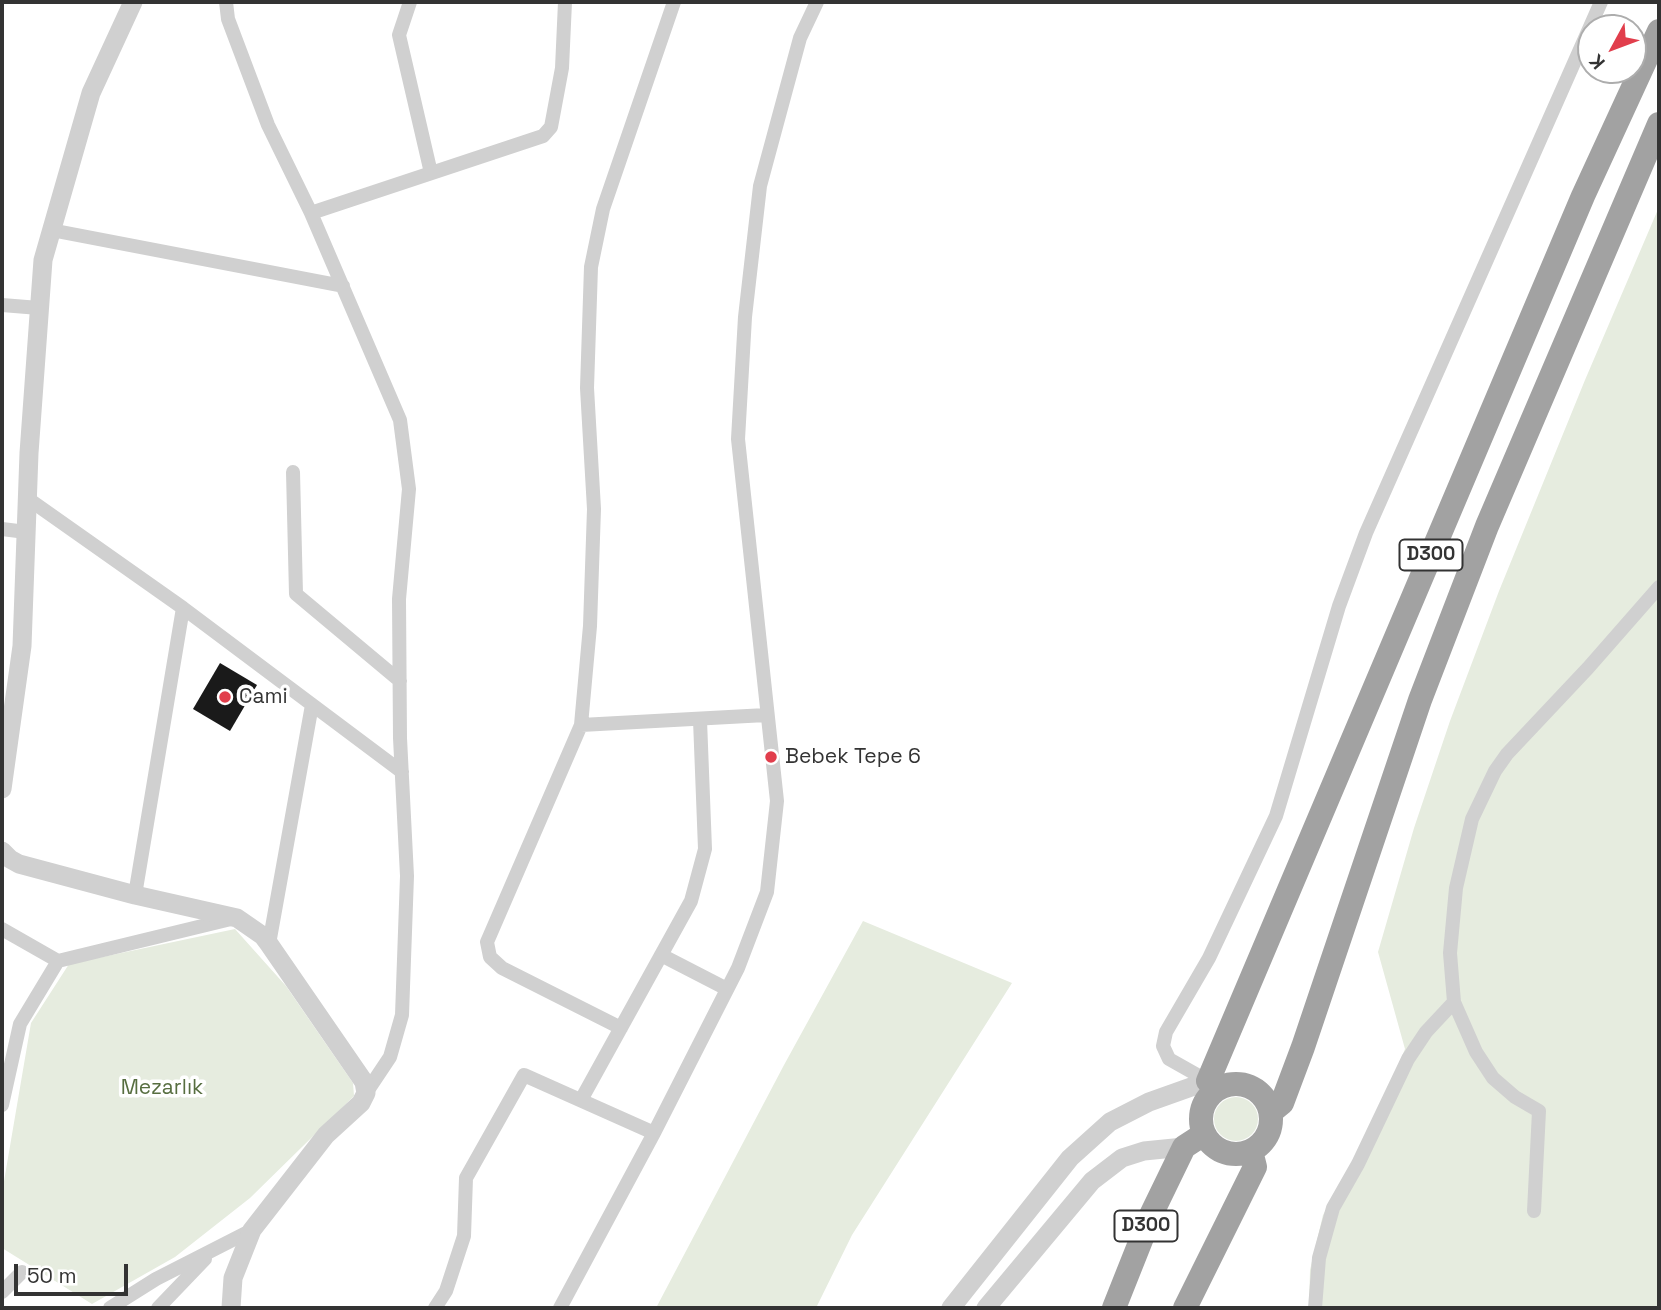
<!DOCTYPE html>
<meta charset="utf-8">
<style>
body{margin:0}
#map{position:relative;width:1661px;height:1310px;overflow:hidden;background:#fff;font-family:"Space Grotesk",sans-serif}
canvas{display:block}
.frame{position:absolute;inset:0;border:4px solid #333;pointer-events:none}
.north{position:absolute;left:1577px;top:14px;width:70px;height:70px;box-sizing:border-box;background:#fff;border:2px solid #adadad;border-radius:50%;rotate:229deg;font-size:19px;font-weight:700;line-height:28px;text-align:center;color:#333}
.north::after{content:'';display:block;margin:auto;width:24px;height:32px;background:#e13e4c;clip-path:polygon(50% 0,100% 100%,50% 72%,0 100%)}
.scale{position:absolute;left:14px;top:1264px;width:114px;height:32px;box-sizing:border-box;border:4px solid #333;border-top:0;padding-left:9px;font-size:21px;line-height:24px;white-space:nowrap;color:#333;-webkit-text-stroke:5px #fff;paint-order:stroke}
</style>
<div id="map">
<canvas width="1661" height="1310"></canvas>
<div class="frame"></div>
<div class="north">K</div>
<div class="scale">50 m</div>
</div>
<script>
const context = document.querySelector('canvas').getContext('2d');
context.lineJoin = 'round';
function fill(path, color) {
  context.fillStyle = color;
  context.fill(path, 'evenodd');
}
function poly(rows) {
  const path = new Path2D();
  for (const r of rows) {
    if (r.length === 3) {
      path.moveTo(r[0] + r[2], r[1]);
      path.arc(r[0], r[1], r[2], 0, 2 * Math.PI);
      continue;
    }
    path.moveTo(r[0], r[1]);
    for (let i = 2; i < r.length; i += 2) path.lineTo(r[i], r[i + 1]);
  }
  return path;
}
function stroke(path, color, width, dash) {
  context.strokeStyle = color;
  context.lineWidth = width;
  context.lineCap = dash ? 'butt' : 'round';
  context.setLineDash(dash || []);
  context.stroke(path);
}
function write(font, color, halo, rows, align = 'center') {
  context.font = font + ' "Space Grotesk",sans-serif';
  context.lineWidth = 7;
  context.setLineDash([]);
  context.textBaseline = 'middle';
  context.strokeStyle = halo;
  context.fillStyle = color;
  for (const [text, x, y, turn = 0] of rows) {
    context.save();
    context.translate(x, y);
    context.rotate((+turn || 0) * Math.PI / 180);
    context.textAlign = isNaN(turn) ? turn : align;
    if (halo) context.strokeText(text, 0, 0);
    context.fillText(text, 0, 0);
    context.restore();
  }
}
fill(poly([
 [1659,207,1659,1308,1309,1308,1310,1270,1323,1215,1375,1120,1405,1049,1378,952,1414,828,1450,721,1499,591,1585,380],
 [863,921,1012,983,852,1235,816,1308,656,1308,784,1065],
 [235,929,286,986,353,1083,354,1096,250,1198,175,1257,92,1304,2,1248,2,1193,31,1023,69,964],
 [1236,1119,22]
]), '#e6ecdf');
fill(poly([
 [220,663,257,685,230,731,193,709]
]), '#1a1a1a');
stroke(poly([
 [226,2,228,19,268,125,311,213,400,420,409,489,399,599,400,738,407,876,402,1015,390,1057,366,1093],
 [410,2,399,35,431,173],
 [311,213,543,136,551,127,562,68,565,2],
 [51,230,343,286],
 [2,305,39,308],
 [293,472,296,594,400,681],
 [27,498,183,608,402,772],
 [2,529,26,532],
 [581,725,766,715],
 [135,895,183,608],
 [2,929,58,961],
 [269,944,312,705],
 [661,955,727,989],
 [621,1028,502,968,490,957,487,942,581,725,590,626,594,509,587,388,591,267,603,209,674,2],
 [1208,1081,1169,1059,1163,1046,1166,1032,1209,958,1276,816,1339,606,1366,533,1601,2],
 [581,1100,691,901,705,849,700,720],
 [2,1105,20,1024,58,961,235,918],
 [1534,1211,1539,1111,1515,1097,1493,1078,1476,1052,1454,1002,1450,953,1456,888,1472,819,1495,771,1507,754,1588,668,1659,587],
 [2,1292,22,1272],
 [110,1308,156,1279,252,1230],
 [158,1308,205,1259],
 [435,1308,446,1291,464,1236,466,1178,524,1075,654,1133],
 [560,1308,654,1133,738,968,767,892,777,801,738,439,745,317,760,186,800,38,817,2],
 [1315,1308,1319,1258,1333,1208,1358,1164,1408,1059,1426,1032,1454,1002]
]), '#d0d0d0', 14);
stroke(poly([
 [2,789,22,646,29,453,43,260,91,93,133,2],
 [2,851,10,859,19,864,135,895,237,918,263,936,269,944,364,1082,366,1093,361,1103,326,1135,252,1230,233,1278,231,1308],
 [951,1308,1070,1158,1110,1122,1149,1102,1208,1081],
 [986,1308,1092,1181,1122,1158,1144,1151,1184,1147]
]), '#d0d0d0', 19);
stroke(poly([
 [1236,1119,35],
 [1217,1089,1208,1081,1583,196,1659,31],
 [1271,1112,1282,1103,1303,1047,1420,700,1487,526,1659,124],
 [1114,1308,1151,1215,1184,1147,1204,1134],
 [1185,1308,1255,1167,1251,1151]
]), '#a2a2a2', 24);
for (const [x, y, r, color] of [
 [225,697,7,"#e13e4c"],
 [771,757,7,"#e13e4c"]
]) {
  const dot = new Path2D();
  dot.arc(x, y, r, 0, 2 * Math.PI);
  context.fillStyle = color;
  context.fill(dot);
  stroke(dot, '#fff', 2.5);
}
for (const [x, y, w] of [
 [1431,555,63],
 [1146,1226,63]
]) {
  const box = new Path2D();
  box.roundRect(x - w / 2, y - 15.5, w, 31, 5);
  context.fillStyle = '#fff';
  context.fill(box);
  stroke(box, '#333', 2);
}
write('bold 19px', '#333', null, [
 ["D300",1431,555],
 ["D300",1146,1226]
]);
write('21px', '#333', '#fff', [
 ["Cami",239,697],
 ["Bebek Tepe 6",785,757]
], 'left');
write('21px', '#576e40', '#fff', [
 ["Mezarlık",162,1088]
]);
</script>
